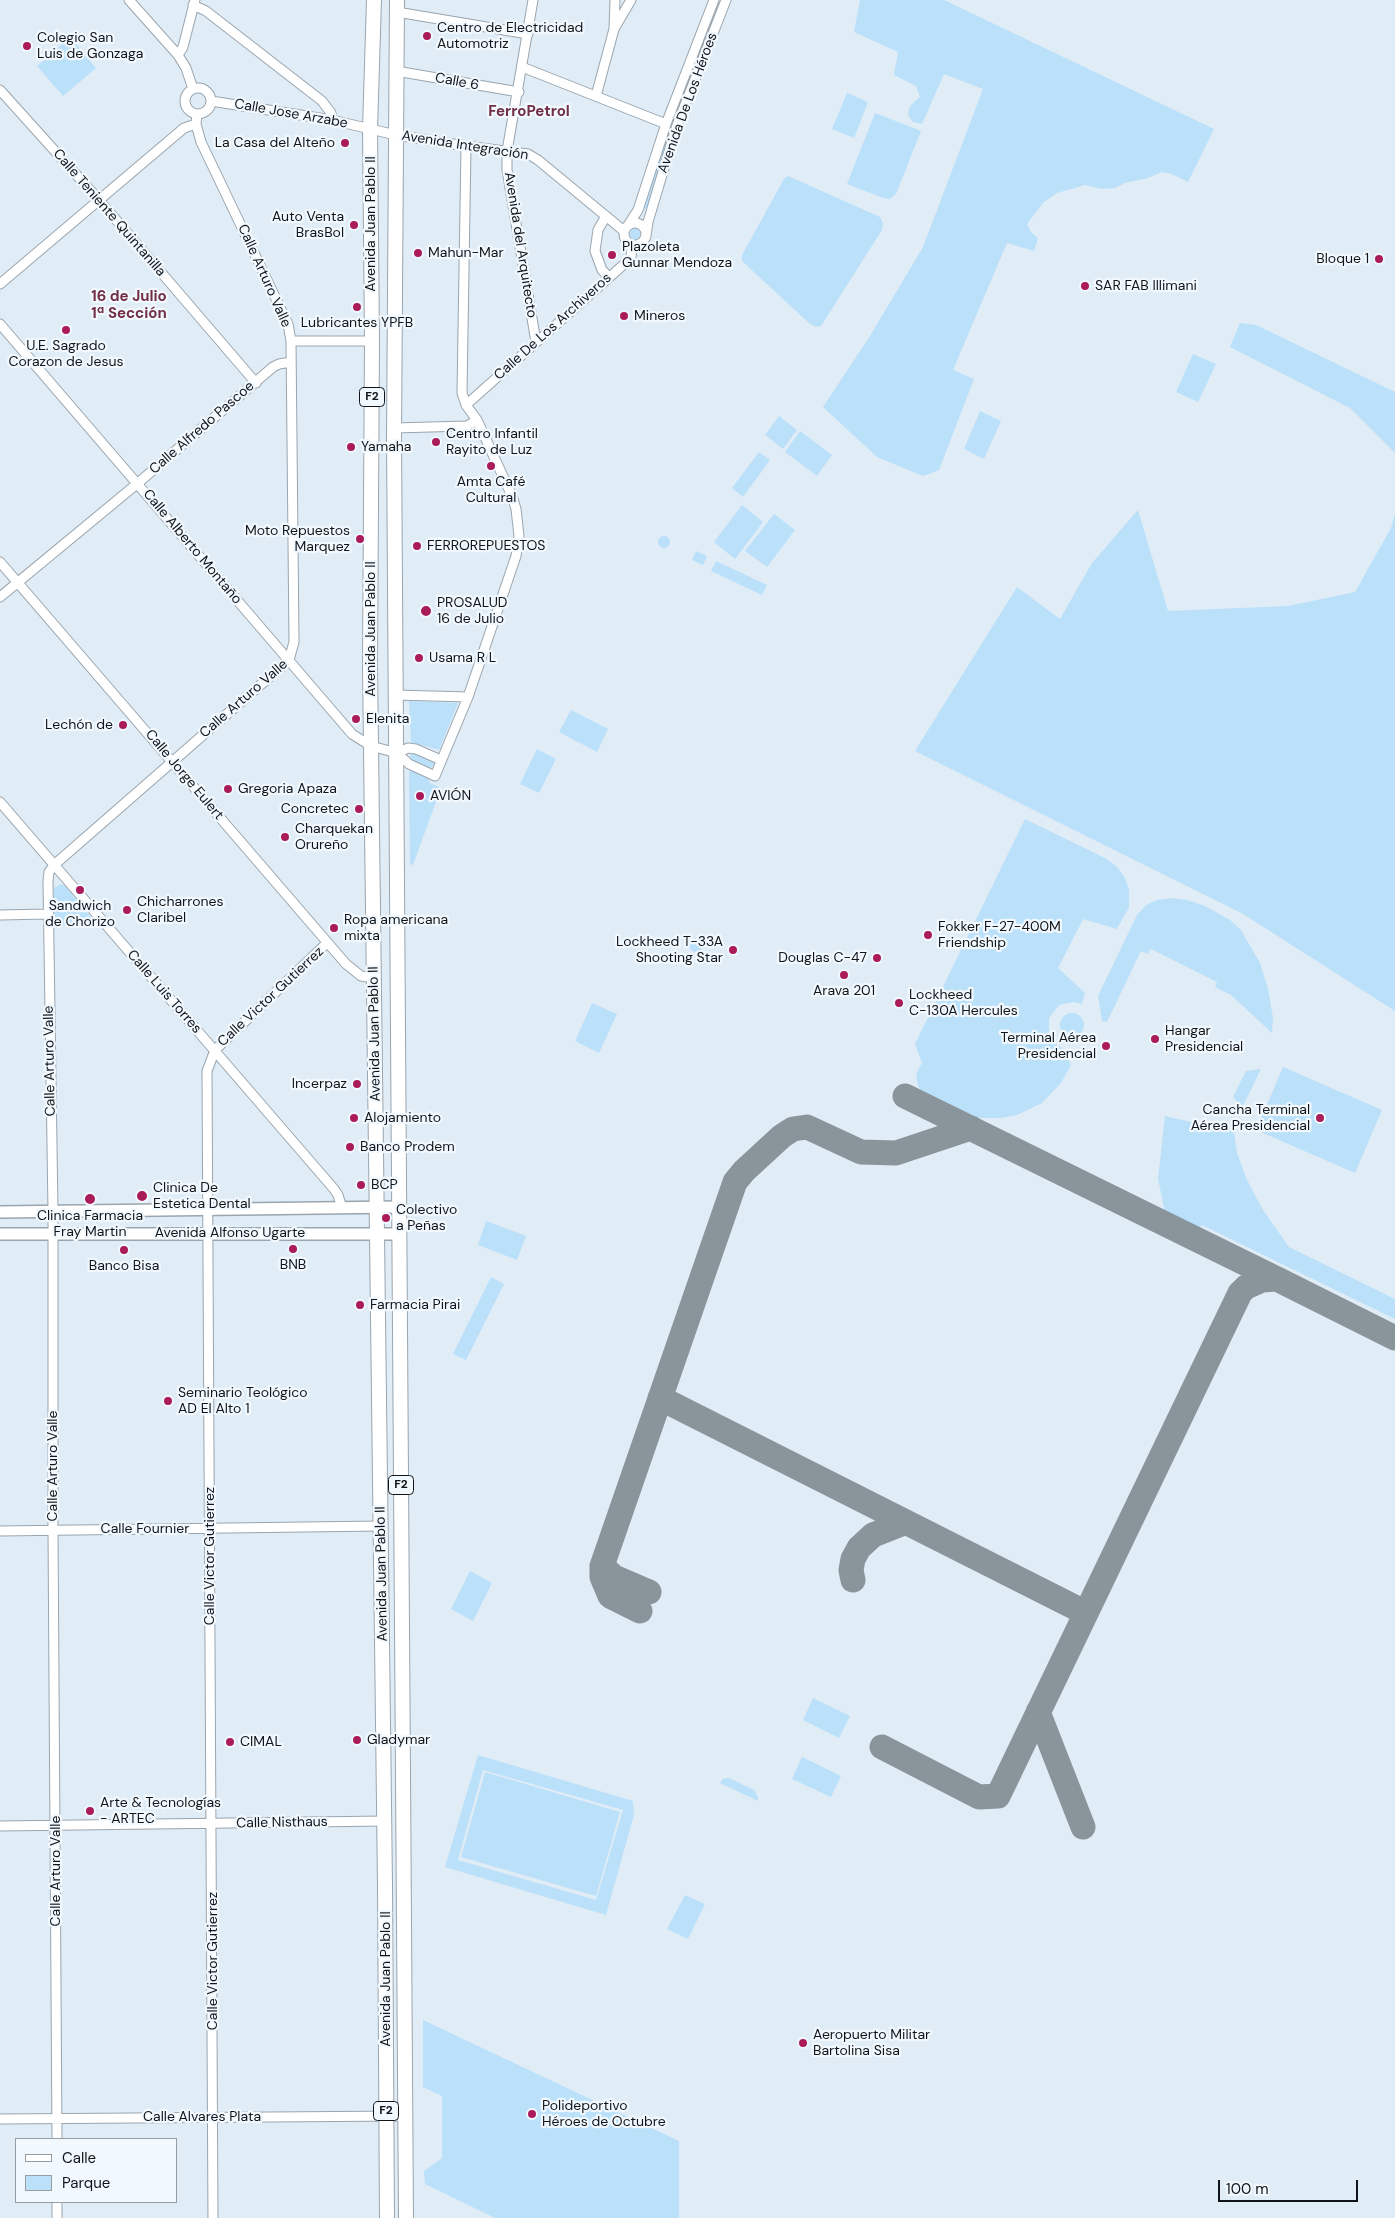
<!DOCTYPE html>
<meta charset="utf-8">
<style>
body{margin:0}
#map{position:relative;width:1395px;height:2218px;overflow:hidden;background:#e0ecf6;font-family:"DM Sans",sans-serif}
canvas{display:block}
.legend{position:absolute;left:15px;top:2138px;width:162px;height:65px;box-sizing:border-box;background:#f1f9ff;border:1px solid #979ea3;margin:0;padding:6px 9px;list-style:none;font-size:15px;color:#111519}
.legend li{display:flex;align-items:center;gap:10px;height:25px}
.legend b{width:25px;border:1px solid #979ea3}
.scale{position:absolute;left:1218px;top:2180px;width:140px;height:22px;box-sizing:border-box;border:2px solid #111519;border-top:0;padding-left:6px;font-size:15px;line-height:18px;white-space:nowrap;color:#111519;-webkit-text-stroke:4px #f1f9ff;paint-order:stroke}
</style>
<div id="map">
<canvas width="1395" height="2218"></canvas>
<ul class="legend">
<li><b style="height:6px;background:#fff"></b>Calle</li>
<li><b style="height:14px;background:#bbe0fa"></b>Parque</li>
</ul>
<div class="scale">100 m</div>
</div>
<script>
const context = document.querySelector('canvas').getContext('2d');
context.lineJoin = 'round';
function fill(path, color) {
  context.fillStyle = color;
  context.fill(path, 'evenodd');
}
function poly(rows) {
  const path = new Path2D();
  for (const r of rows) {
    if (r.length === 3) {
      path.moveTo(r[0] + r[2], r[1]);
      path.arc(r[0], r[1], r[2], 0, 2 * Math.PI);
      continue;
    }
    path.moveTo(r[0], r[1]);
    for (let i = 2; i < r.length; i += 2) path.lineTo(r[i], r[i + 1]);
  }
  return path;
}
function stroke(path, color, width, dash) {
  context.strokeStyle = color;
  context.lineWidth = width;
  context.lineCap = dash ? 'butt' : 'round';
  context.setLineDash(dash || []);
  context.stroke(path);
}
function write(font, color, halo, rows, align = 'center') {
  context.font = font + ' "DM Sans",sans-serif';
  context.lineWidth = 4.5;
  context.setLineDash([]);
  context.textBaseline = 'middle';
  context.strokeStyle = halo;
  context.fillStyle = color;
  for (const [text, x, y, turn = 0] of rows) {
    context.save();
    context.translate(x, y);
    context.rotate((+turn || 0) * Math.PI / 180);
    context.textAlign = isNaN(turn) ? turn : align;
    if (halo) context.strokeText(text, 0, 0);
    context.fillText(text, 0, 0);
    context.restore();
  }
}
fill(poly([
 [860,0,944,0,1214,129,1188,182,1172,174,1162,172,1148,178,1125,183,1115,188,1102,189,1085,185,1057,193,1043,203,1027,224,1031,232,1038,238,1034,251,1007,243,953,370,974,379,939,470,923,476,877,457,823,407,870,336,923,247,983,89,944,74,922,124,913,122,908,115,910,106,920,97,916,86,894,75,898,52,854,32],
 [70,37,96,68,63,96,37,66],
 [847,93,868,102,854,138,832,129],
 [875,113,921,131,896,194,890,199,883,198,847,184],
 [669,133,650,206,645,209,643,203],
 [788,176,880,217,883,223,882,230,821,326,817,327,810,324,742,261,742,255,784,179],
 [635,234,5.5],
 [1240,323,1256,325,1395,392,1395,453,1350,408,1230,347],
 [1193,354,1216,364,1198,402,1176,392],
 [980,411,1001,421,984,459,964,449],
 [779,416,797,430,783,449,765,435],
 [800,431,832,455,817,476,785,452],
 [759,452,770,460,743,497,732,488],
 [742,505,763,522,735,559,714,542],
 [1138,510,1168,611,1288,606,1355,592,1391,528,1395,513,1395,1011,1243,914,915,751,1017,587,1060,619,1092,563],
 [774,514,795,530,767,567,745,551],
 [664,542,6],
 [696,551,707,556,703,565,692,560],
 [716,561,767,585,762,595,711,571],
 [409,701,458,703,439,750,411,742],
 [571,710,608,729,597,752,559,732],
 [537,749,556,759,539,793,520,784],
 [413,752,435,761,434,765,431,768,414,763,410,756],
 [412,769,427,775,430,783,441,788,413,865,410,864,409,772],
 [1025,819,1107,859,1117,867,1125,878,1129,890,1129,907,1117,929,1083,919,1058,968,1085,993,1082,1004,1074,1002,1059,1005,1049,1018,1049,1033,1057,1045,1064,1049,1071,1065,1061,1083,1042,1103,1017,1115,1001,1118,971,1118,924,1095,918,1086,916,1074,922,1063,915,1044],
 [61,884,65,886,99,927,54,925,54,888],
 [1172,898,1187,900,1205,906,1230,920,1241,930,1260,963,1268,989,1273,1018,1272,1033,1231,995,1215,987,1217,982,1151,949,1148,954,1141,951,1107,1022,1102,1021,1098,996,1137,915,1146,905,1157,900],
 [696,945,7],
 [592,1003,617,1014,599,1053,575,1041],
 [1072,1025,12],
 [1283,1067,1382,1110,1355,1173,1256,1130],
 [1261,1069,1242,1108,1233,1097,1246,1071],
 [1165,1116,1234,1132,1237,1153,1247,1180,1263,1210,1289,1247,1395,1299,1395,1319,1202,1225,1199,1230,1165,1212,1158,1179],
 [486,1221,526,1236,517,1260,478,1245],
 [491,1277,504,1284,466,1360,453,1354],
 [470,1571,492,1583,473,1621,451,1609],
 [813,1698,850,1716,839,1738,803,1720],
 [478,1755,633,1801,634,1815,606,1915,445,1867],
 [483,1770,623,1810,596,1900,458,1860],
 [802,1757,841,1776,831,1797,792,1779],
 [485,1772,620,1812,596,1896,461,1857],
 [729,1778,754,1790,758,1797,758,1801,720,1783,723,1779],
 [685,1895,705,1904,688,1939,667,1929],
 [423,2020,679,2141,679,2218,495,2218,425,2184,424,2171,442,2158,442,2096,423,2087]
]), '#bbe0fa');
stroke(poly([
 [905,1096,1277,1279],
 [660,1398,1086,1613],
 [602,1566,614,1577,649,1592],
 [853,1580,851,1570,853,1559,859,1548,873,1535,906,1522],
 [640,1611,610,1596,602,1577,602,1566,735,1182,744,1171,782,1136,793,1129,807,1127,861,1152,896,1153,971,1128],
 [1038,1712,1083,1827],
 [882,1747,979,1797,998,1796,1240,1293,1246,1287,1262,1280,1277,1279,1395,1338]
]), '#8a949b', 25);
const minor = poly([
 [129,0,178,55,186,68,193,89],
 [533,0,507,151,507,170,536,342],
 [193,5,206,11,322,101,331,113,332,120],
 [397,12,528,34],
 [614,29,631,0],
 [178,55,183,47,195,0],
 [522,67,666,124],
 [396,71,519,92],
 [198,101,13],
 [0,90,99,200,256,383],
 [596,96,614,29,615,0],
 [211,101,332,120,396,135,466,146,528,154,538,160,624,231],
 [606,216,598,230,595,251,602,270,609,277],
 [635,234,11],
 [629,224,638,210,666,124,714,0],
 [646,236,648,222,676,128,726,0],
 [0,284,184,128,196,124],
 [0,324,352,734,371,746,397,753],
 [291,341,372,341],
 [466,405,631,258,632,246],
 [394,428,467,426,477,420],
 [0,562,346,964,361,976,374,978],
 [0,597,138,483,273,367,279,364,291,362],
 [396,695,468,697],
 [397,753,409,764,435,776,468,697,516,556,519,536,516,509,512,496,477,420,466,405,462,393,466,146],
 [397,753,408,748,416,749,441,760],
 [0,802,334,1189,338,1195,342,1208],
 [0,915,47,914],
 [0,1531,381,1526],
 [0,1826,385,1821],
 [0,2119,404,2116],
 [57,2139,53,1530,53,1211,48,881,49,872,54,865,289,660,294,642,291,341,288,324,201,142,196,124,197,114],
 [57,2202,57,2218],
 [213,2218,207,1071,215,1050,327,943]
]);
const major = poly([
 [0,1212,399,1207],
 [0,1234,399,1234]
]);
const highway = poly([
 [374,0,370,129,372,341,370,666,385,1885,387,2218],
 [397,0,394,438,406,2218]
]);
stroke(minor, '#9aa5ae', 11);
stroke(major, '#9aa5ae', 14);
stroke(highway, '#9aa5ae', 16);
stroke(minor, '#fff', 9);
stroke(major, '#fff', 11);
stroke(highway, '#fff', 14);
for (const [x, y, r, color] of [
 [427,36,5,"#aa1c59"],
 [27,46,5,"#aa1c59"],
 [345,143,5,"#aa1c59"],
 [354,225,5,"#aa1c59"],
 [418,253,5,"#aa1c59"],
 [612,255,5,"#aa1c59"],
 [1379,259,5,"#aa1c59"],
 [1085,286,5,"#aa1c59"],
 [357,307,5,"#aa1c59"],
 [624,316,5,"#aa1c59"],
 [66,330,5,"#aa1c59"],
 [436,442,5,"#aa1c59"],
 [351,447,5,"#aa1c59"],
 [491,466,5,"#aa1c59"],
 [360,539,5,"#aa1c59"],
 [417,546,5,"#aa1c59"],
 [426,611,6,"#aa1c59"],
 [419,658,5,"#aa1c59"],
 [356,719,5,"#aa1c59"],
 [123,725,5,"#aa1c59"],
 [228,789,5,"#aa1c59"],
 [420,796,5,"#aa1c59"],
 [359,809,5,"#aa1c59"],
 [285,837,5,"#aa1c59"],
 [80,890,5,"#aa1c59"],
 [127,910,5,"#aa1c59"],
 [334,928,5,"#aa1c59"],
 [928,935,5,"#aa1c59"],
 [733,950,5,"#aa1c59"],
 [877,958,5,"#aa1c59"],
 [844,975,5,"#aa1c59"],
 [899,1003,5,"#aa1c59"],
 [1155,1039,5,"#aa1c59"],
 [1106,1046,5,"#aa1c59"],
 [357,1084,5,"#aa1c59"],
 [354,1118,5,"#aa1c59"],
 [1320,1118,5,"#aa1c59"],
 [350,1147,5,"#aa1c59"],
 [361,1185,5,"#aa1c59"],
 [142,1196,6,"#aa1c59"],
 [90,1199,6,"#aa1c59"],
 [386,1218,5,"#aa1c59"],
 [293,1249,5,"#aa1c59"],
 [124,1250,5,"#aa1c59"],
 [360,1305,5,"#aa1c59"],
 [168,1401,5,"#aa1c59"],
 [357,1740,5,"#aa1c59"],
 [230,1742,5,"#aa1c59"],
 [90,1811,5,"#aa1c59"],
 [803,2043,5,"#aa1c59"],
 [532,2114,5,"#aa1c59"]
]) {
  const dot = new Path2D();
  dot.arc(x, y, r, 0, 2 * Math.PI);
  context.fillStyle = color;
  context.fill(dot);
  stroke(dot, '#f1f9ff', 2);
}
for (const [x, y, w] of [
 [372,397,25],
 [401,1485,25],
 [386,2111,25]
]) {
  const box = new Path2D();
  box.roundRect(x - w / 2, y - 9.5, w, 19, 4);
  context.fillStyle = '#f1f9ff';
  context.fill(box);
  stroke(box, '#111519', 1);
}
write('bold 12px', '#111519', null, [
 ["F2",372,397],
 ["F2",401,1485],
 ["F2",386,2111]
]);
write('14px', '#111519', '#f1f9ff', [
 ["Centro de Electricidad",437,28],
 ["Automotriz",437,44],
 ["Colegio San",37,38],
 ["Luis de Gonzaga",37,54],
 ["La Casa del Alteño",335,143,"right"],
 ["Auto Venta",344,217,"right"],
 ["BrasBol",344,233,"right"],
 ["Plazoleta",622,247],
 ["Gunnar Mendoza",622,263],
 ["Mahun-Mar",428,253],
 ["Bloque 1",1369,259,"right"],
 ["SAR FAB Illimani",1095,286],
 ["Mineros",634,316],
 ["Lubricantes YPFB",357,323,"center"],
 ["U.E. Sagrado",66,346,"center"],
 ["Corazon de Jesus",66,362,"center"],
 ["Centro Infantil",446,434],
 ["Rayito de Luz",446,450],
 ["Yamaha",361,447],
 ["Amta Café",491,482,"center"],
 ["Cultural",491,498,"center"],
 ["Moto Repuestos",350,531,"right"],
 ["Marquez",350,547,"right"],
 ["FERROREPUESTOS",427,546],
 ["PROSALUD",437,603],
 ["16 de Julio",437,619],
 ["Usama R L",429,658],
 ["Elenita",366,719],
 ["Lechón de",113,725,"right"],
 ["Gregoria Apaza",238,789],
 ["AVIÓN",430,796],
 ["Concretec",349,809,"right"],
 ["Charquekan",295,829],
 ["Orureño",295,845],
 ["Chicharrones",137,902],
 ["Claribel",137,918],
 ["Sandwich",80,906,"center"],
 ["de Chorizo",80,922,"center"],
 ["Ropa americana",344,920],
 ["mixta",344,936],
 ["Fokker F-27-400M",938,927],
 ["Friendship",938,943],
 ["Lockheed T-33A",723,942,"right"],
 ["Shooting Star",723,958,"right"],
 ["Douglas C-47",867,958,"right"],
 ["Arava 201",844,991,"center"],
 ["Lockheed",909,995],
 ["C-130A Hercules",909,1011],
 ["Hangar",1165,1031],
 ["Presidencial",1165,1047],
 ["Terminal Aérea",1096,1038,"right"],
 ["Presidencial",1096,1054,"right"],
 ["Incerpaz",347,1084,"right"],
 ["Cancha Terminal",1310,1110,"right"],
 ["Aérea Presidencial",1310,1126,"right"],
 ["Alojamiento",364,1118],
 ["Banco Prodem",360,1147],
 ["BCP",371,1185],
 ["Clinica De",153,1188],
 ["Estetica Dental",153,1204],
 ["Colectivo",396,1210],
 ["a Peñas",396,1226],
 ["Clinica Farmacia",90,1216,"center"],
 ["Fray Martin",90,1232,"center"],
 ["BNB",293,1265,"center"],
 ["Banco Bisa",124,1266,"center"],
 ["Farmacia Pirai",370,1305],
 ["Seminario Teológico",178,1393],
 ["AD El Alto 1",178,1409],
 ["Gladymar",367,1740],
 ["CIMAL",240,1742],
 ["Arte & Tecnologías",100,1803],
 ["- ARTEC",100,1819],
 ["Aeropuerto Militar",813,2035],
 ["Bartolina Sisa",813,2051],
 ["Polideportivo",542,2106],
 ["Héroes de Octubre",542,2122]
], 'left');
write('14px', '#111519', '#f1f9ff', [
 ["Calle 6",457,82,10],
 ["Avenida De Los Héroes",688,103,-70],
 ["Calle Jose Arzabe",291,114,10],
 ["Avenida Integración",465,146,9],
 ["Calle Teniente Quintanilla",109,213,49],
 ["Avenida Juan Pablo II",371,224,-90],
 ["Avenida del Arquitecto",520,245,81],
 ["Calle Arturo Valle",264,276,66],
 ["Calle De Los Archiveros",553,327,-42],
 ["Calle Alfredo Pascoe",202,428,-41],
 ["Calle Alberto Montaño",192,547,50],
 ["Avenida Juan Pablo II",371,629,-90],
 ["Calle Arturo Valle",244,699,-41],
 ["Calle Jorge Eulert",184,775,50],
 ["Calle Luis Torres",164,992,49],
 ["Calle Victor Gutierrez",271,997,-43],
 ["Avenida Juan Pablo II",375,1034,-91],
 ["Calle Arturo Valle",50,1061,-91],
 ["Avenida Alfonso Ugarte",230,1233],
 ["Calle Arturo Valle",53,1466,-90],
 ["Calle Fournier",145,1529],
 ["Calle Victor Gutierrez",210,1556,-90],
 ["Avenida Juan Pablo II",382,1574,-91],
 ["Calle Nisthaus",282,1823,-1],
 ["Calle Arturo Valle",56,1871,-90],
 ["Calle Victor Gutierrez",213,1961,-90],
 ["Avenida Juan Pablo II",386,1979,-90],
 ["Calle Alvares Plata",202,2117]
]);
write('bold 15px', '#722e45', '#f1f9ff', [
 ["FerroPetrol",529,112],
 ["16 de Julio",129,297],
 ["1ª Sección",129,314]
]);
</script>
